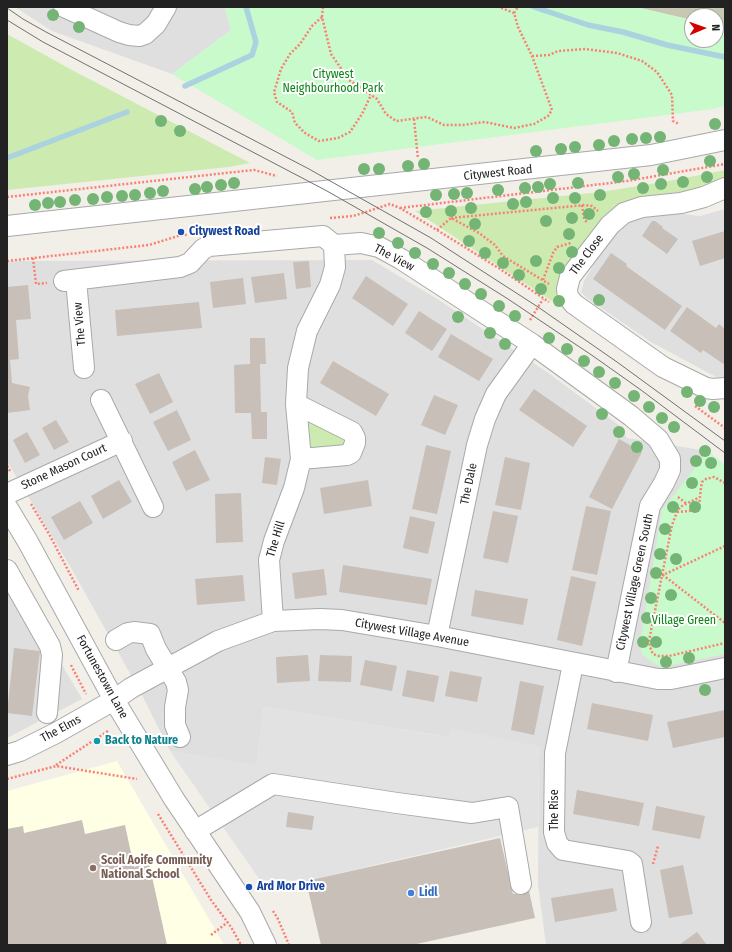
<!DOCTYPE html>
<style>
body{margin:0}
#map{position:relative;width:732px;height:952px;overflow:hidden;background:#f2efe9;font-family:"Fira Sans Condensed",sans-serif}
canvas{display:block}
.frame{position:absolute;inset:0;border:8px solid #222;pointer-events:none}
.north{position:absolute;left:684px;top:8px;width:40px;height:40px;box-sizing:border-box;background:#fff;border:1px solid #a7a7a7;border-radius:50%;rotate:88deg;font-size:11px;font-weight:700;line-height:16px;text-align:center;color:#222}
.north::after{content:'';display:block;margin:auto;width:14px;height:18px;background:#d40000;clip-path:polygon(50% 0,100% 100%,50% 72%,0 100%)}
</style>
<div id="map">
<canvas width="732" height="952"></canvas>
<div class="frame"></div>
<div class="north">N</div>
</div>
<script>
const context = document.querySelector('canvas').getContext('2d');
context.lineJoin = 'round';
function fill(path, color) {
  context.fillStyle = color;
  context.fill(path, 'evenodd');
}
function poly(rows) {
  const path = new Path2D();
  for (const r of rows) {
    path.moveTo(r[0], r[1]);
    for (let i = 2; i < r.length; i += 2) path.lineTo(r[i], r[i + 1]);
  }
  return path;
}
function stroke(path, color, width, dash) {
  context.strokeStyle = color;
  context.lineWidth = width;
  context.lineCap = dash ? 'butt' : 'round';
  context.setLineDash(dash || []);
  context.stroke(path);
}
function write(font, color, halo, rows, align = 'center') {
  context.font = font + ' "Fira Sans Condensed",sans-serif';
  context.lineWidth = 4;
  context.setLineDash([]);
  context.textBaseline = 'middle';
  context.strokeStyle = halo;
  context.fillStyle = color;
  for (const [text, x, y, turn = 0] of rows) {
    context.save();
    context.translate(x, y);
    context.rotate((+turn || 0) * Math.PI / 180);
    context.textAlign = isNaN(turn) ? turn : align;
    if (halo) context.strokeText(text, 0, 0);
    context.fillText(text, 0, 0);
    context.restore();
  }
}
fill(poly([
 [15,7,225,7,231,30,172,74,52,31],
 [725,209,725,386,716,377,651,342,588,299,581,292,584,281,614,229,633,216,659,211,700,216],
 [372,260,439,300,547,372,620,426,627,438,708,451,725,465,725,945,546,945,538,884,539,755,540,747,450,729,449,737,264,707,256,766,170,751,141,693,71,568,7,461,7,261],
 [7,571,82,699,7,738]
]), '#e0dfdf');
fill(poly([
 [117,761,224,945,7,945,7,791]
]), '#ffffe5');
fill(poly([
 [636,7,725,7,725,27,716,25,716,16,692,16,692,20]
]), '#c7c7b4');
fill(poly([
 [7,34,72,70,250,163,229,167,7,190],
 [725,170,725,178,699,190,621,204,613,209,564,271,558,289,561,307,415,211,601,192,669,181],
 [309,419,348,439,345,447,309,451,306,421]
]), '#cdebb0');
fill(poly([
 [225,7,636,7,692,20,692,40,716,40,716,25,725,27,725,106,713,109,317,160,172,74,231,30],
 [708,451,725,465,725,654,662,667,650,661,642,654,640,643,662,510]
]), '#c8facc');
fill(poly([
 [264,707,448,737,450,728,540,747,539,755,538,827,306,881,260,880,170,751,256,765]
]), '#e2e2e2');
stroke(poly([
 [534,7,588,25,623,32,667,45,725,57],
 [185,86,252,55,256,42,246,7],
 [7,158,127,112]
]), '#aad3df', 5.5);
fill(poly([
 [652,221,655,221,663,227,662,228,678,239,667,254,642,236],
 [725,231,725,258,700,266,692,241],
 [611,253,627,264,626,266,682,306,665,330,593,279],
 [309,261,311,287,296,289,293,262],
 [284,273,287,299,255,303,251,277],
 [366,276,408,304,393,326,352,298],
 [243,278,246,304,213,308,210,282],
 [28,285,31,319,16,320,19,359,10,360,12,383,30,387,28,396,30,410,7,413,7,287],
 [199,302,202,328,117,336,115,310],
 [687,307,716,328,719,324,725,329,725,365,703,350,701,353,670,331],
 [419,311,447,329,432,351,405,333],
 [451,334,493,359,479,381,438,357],
 [250,338,265,338,266,364,260,364,261,412,267,412,267,439,252,439,251,413,235,413,234,365,250,364],
 [333,361,389,394,376,416,320,383],
 [159,373,173,402,150,414,135,384],
 [534,389,587,426,573,447,519,410],
 [434,395,458,405,445,435,421,425],
 [177,410,191,440,168,451,153,422],
 [56,420,69,442,54,450,42,428],
 [27,432,40,455,25,463,13,440],
 [619,439,642,452,612,509,589,497],
 [426,445,451,451,437,514,412,509],
 [195,450,210,480,186,491,172,462],
 [265,457,281,459,277,485,262,483],
 [505,457,530,463,521,510,495,505],
 [119,480,132,502,103,519,91,496],
 [368,480,372,506,324,514,320,488],
 [241,493,243,542,216,543,215,494],
 [80,501,93,523,64,540,51,517],
 [586,506,611,511,597,575,572,570],
 [493,511,518,516,508,563,483,558],
 [410,516,435,522,428,554,403,548],
 [343,565,432,579,427,605,339,592],
 [324,569,327,595,295,599,292,573],
 [243,575,245,601,197,605,195,579],
 [571,576,596,582,582,646,557,640],
 [475,590,528,599,523,625,471,616],
 [14,648,40,651,32,716,7,713],
 [308,655,310,681,277,683,276,657],
 [320,655,352,656,351,682,318,681],
 [365,660,397,666,392,691,360,685],
 [407,670,439,676,434,702,402,696],
 [450,671,482,677,477,702,445,696],
 [520,681,544,686,534,735,511,730],
 [592,703,653,715,648,741,587,729],
 [725,710,725,737,673,748,667,722],
 [577,790,644,803,639,826,573,814],
 [656,806,705,816,700,839,652,830],
 [288,812,314,816,312,830,286,827],
 [82,820,85,834,125,825,134,867,149,863,167,945,7,945,7,829,23,826,24,833],
 [500,838,513,894,529,891,535,918,412,945,321,945,306,881],
 [683,865,693,914,669,918,660,870],
 [613,888,617,911,555,922,551,898],
 [697,932,707,945,679,945]
]), '#c7bfb8');
const minor = poly([
 [64,7,119,32,129,35,139,36,145,34,156,24,166,7],
 [725,188,704,197,681,203,642,207,624,213,610,225,570,277,567,289,568,297,574,304,663,367,706,388,713,389,725,388],
 [7,226,651,155,725,140],
 [76,280,84,368],
 [64,281,180,267,190,263,203,249,209,246,323,236,334,245,361,243,379,247,401,259,532,344,631,416,658,439,670,459,670,470,664,483,650,506,616,672],
 [101,400,153,507],
 [296,404,352,432,355,438,355,443,351,453,347,455,301,459],
 [7,494,122,441],
 [7,507,28,542,114,700,174,799,250,912,266,945],
 [7,570,50,646,52,655,47,713],
 [273,621,269,560,274,541,294,488,301,459,296,404,298,368,307,331,330,285,335,267,334,245],
 [437,636,477,445,485,419,496,394,532,344],
 [116,640,128,633,134,632,150,634,156,649,176,682,178,690,175,707,175,725,180,737],
 [573,664,555,753,554,832,557,843,563,850,628,861,632,864,641,922],
 [7,755,20,751,56,733,114,700,131,688,218,641,273,621,320,619,342,620,437,636,658,679,671,679,725,668],
 [195,831,273,784,397,803,472,813,508,807,521,884]
]);
stroke(minor, '#a9a9a9', 22);
stroke(poly([
 [323,7,322,17,331,54,349,80,377,99,386,114,396,121,427,117,444,125,462,125,485,122,514,128,534,124,548,116,552,110,532,56,518,27,514,13,499,7],
 [514,13,518,7],
 [322,17,312,26,300,44,290,54,281,69,274,92,277,102,292,112,295,123,305,133,319,141,338,138,350,132,362,114,371,95],
 [532,56,549,55,558,51,585,49,617,53,642,61,657,72,672,95,673,121,679,124],
 [414,119,418,159],
 [7,197,244,171,254,170,277,176],
 [582,205,584,218,587,223],
 [400,208,627,181,725,164],
 [330,218,353,216,366,212,390,204,400,208,437,230,500,269,549,302],
 [451,218,585,205,592,206,598,211],
 [437,230,451,218,479,233,495,245,503,256,549,284],
 [33,258,36,284,47,283],
 [7,261,149,245,178,236,190,234],
 [543,280,553,253,557,247,571,243],
 [530,320,543,299],
 [695,406,725,428],
 [7,466,10,471],
 [725,483,714,477,706,479,702,482,701,487,700,497,680,507,677,512,672,525,649,641,650,647,653,654,659,656,669,656,725,643],
 [678,497,687,504],
 [31,504,49,534,79,591],
 [677,512,689,511,699,507,700,497],
 [725,546,663,575,725,623],
 [71,665,86,694],
 [56,765,108,731],
 [7,779,56,766,137,779],
 [158,814,211,900,231,927,241,945],
 [653,864,658,846],
 [273,911,278,919,289,945],
 [211,935,228,922]
]), '#fa8072', 2.5, [2, 2]);
stroke(minor, '#fff', 20);
stroke(poly([
 [7,8,23,19,46,32,309,169,431,238,538,307,617,362,725,441],
 [7,20,43,42,327,191,427,248,508,299,593,356,641,390,725,453]
]), '#707070', 1);
context.fillStyle = '#74b475';
for (const [x, y] of [
 [53,15],
 [79,27],
 [161,121],
 [715,124],
 [180,131],
 [660,137],
 [646,138],
 [632,139],
 [614,141],
 [599,145],
 [575,147],
 [561,149],
 [536,151],
 [710,161],
 [424,164],
 [408,166],
 [364,169],
 [379,169],
 [663,170],
 [634,174],
 [618,177],
 [707,177],
 [683,182],
 [234,183],
 [578,183],
 [550,184],
 [661,184],
 [221,185],
 [207,187],
 [538,187],
 [525,188],
 [643,188],
 [195,189],
 [498,190],
 [163,191],
 [150,193],
 [467,193],
 [454,194],
 [135,195],
 [436,195],
 [600,195],
 [122,196],
 [107,197],
 [553,198],
 [575,198],
 [93,199],
 [75,200],
 [60,202],
 [526,202],
 [48,203],
 [513,204],
 [35,205],
 [471,208],
 [451,211],
 [426,212],
 [589,214],
 [572,218],
 [546,221],
 [475,224],
 [379,233],
 [569,234],
 [469,241],
 [398,243],
 [572,252],
 [415,253],
 [485,253],
 [536,261],
 [503,263],
 [433,264],
 [559,268],
 [449,273],
 [519,275],
 [465,284],
 [541,289],
 [481,294],
 [599,300],
 [559,301],
 [499,306],
 [515,316],
 [458,317],
 [490,333],
 [549,338],
 [505,344],
 [567,349],
 [584,361],
 [599,372],
 [615,383],
 [687,392],
 [634,396],
 [700,401],
 [649,407],
 [714,407],
 [602,414],
 [662,418],
 [674,427],
 [619,432],
 [637,447],
 [705,451],
 [696,461],
 [711,463],
 [692,483],
 [673,507],
 [695,507],
 [665,529],
 [660,554],
 [676,559],
 [656,573],
 [671,595],
 [651,598],
 [647,618],
 [643,642],
 [656,642],
 [689,658],
 [666,662],
 [705,690]
]) {
  context.beginPath();
  context.arc(x, y, 6, 0, 2 * Math.PI);
  context.fill();
}
for (const [x, y, r, color] of [
 [181,232,4,"#1a4fb4"],
 [97,741,4,"#0f9aa8"],
 [93,868,4,"#8d6e63"],
 [249,887,4,"#1a4fb4"],
 [411,893,4,"#3f7fe0"]
]) {
  const dot = new Path2D();
  dot.arc(x, y, r, 0, 2 * Math.PI);
  context.fillStyle = color;
  context.fill(dot);
  stroke(dot, '#fff', 1.5);
}
write('12px', '#0c8416', '#fff', [
 ["Citywest",333,75],
 ["Neighbourhood Park",333,89],
 ["Village Green",684,621]
]);
write('12px', '#222', '#fff', [
 ["Citywest Road",498,173,-6],
 ["The Close",587,255,-53],
 ["The View",394,258,28],
 ["The View",80,324,-95],
 ["Stone Mason Court",64,467,-25],
 ["The Dale",469,484,-78],
 ["The Hill",276,539,-73],
 ["Citywest Village Green South",635,582,-78],
 ["Citywest Village Avenue",412,633,10],
 ["Fortunestown Lane",102,677,61],
 ["The Elms",61,729,-28],
 ["The Rise",555,810,-90]
]);
write('bold 12px', '#164399', '#fff', [
 ["Citywest Road",189,232],
 ["Ard Mor Drive",257,887]
], 'left');
write('bold 12px', '#0d838f', '#fff', [
 ["Back to Nature",105,741]
], 'left');
write('bold 12px', '#785e54', '#fff', [
 ["Scoil Aoife Community",101,861],
 ["National School",101,875]
], 'left');
write('bold 12px', '#366cbe', '#fff', [
 ["Lidl",419,893]
], 'left');
</script>
